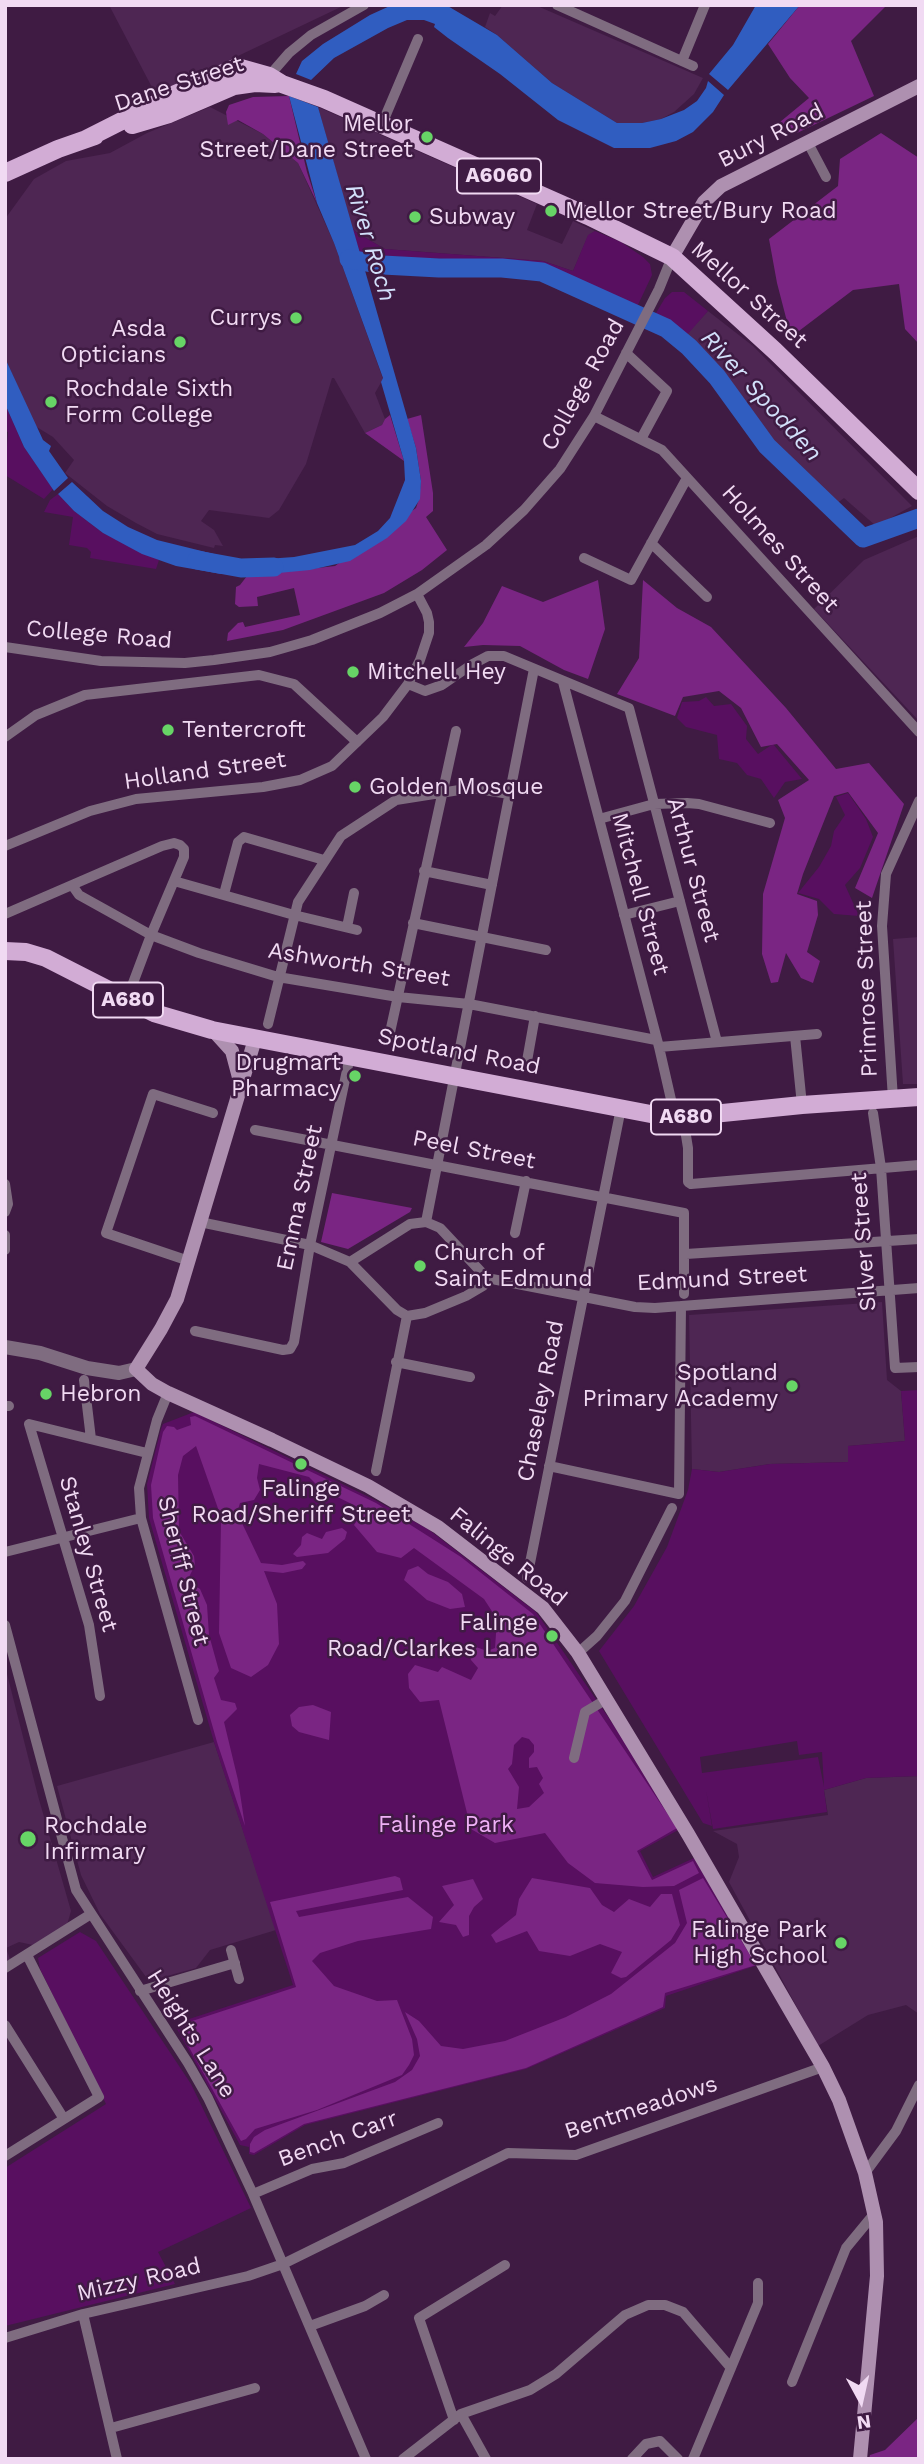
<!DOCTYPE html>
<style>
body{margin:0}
#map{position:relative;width:924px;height:2464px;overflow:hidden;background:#3f1b43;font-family:"Work Sans",sans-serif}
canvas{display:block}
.frame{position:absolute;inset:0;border:7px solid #f1daf3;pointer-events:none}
.north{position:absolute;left:826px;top:2366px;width:70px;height:70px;-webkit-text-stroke:5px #3f1b43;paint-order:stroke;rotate:172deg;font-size:19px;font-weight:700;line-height:28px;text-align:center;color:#f1daf3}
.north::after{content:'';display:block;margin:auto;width:24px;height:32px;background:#f1daf3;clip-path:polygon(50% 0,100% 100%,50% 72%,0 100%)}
</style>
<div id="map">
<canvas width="924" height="2464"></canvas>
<div class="frame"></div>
<div class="north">N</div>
</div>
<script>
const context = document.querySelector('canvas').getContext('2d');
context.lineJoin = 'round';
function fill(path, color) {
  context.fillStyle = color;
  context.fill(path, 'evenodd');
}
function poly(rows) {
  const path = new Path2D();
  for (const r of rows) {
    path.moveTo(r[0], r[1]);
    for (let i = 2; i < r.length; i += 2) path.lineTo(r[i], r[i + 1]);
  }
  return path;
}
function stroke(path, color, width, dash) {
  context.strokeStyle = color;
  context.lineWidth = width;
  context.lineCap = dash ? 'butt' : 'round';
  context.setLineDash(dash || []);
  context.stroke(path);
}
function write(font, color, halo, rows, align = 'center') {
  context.font = font + ' "Work Sans",sans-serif';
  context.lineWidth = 5;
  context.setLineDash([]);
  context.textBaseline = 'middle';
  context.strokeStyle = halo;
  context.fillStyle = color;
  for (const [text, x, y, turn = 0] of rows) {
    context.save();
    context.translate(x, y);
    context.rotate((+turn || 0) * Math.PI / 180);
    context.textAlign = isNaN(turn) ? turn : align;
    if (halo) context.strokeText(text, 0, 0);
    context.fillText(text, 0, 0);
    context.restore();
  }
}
fill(poly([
 [109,5,345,5,156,95],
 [503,5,535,5,703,78,694,94,674,112,661,119,642,123,617,123,552,83,497,35,485,27,490,13,495,16],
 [210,107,263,134,298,163,334,243,383,379,375,393,385,419,382,425,365,433,334,378,332,378,306,464,279,510,269,518,209,510,201,521,214,530,223,546,215,545,214,548,157,534,136,523,107,506,65,473,74,460,53,437,35,426,5,358,5,219,34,179,66,161,110,153,147,133],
 [318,107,537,204,527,230,562,244,573,221,595,231,588,236,573,271,543,261,385,249,357,233,352,228],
 [708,311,753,346,912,506,876,526,844,498,836,504,784,458,738,401,720,372,685,336],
 [919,536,919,721,814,609,864,560],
 [919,937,919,1084,903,1084,893,939],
 [882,1302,887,1380,901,1391,905,1441,848,1446,848,1462,770,1464,719,1472,692,1469,689,1315],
 [5,1666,38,1796,71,1911,67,1925,33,1945,19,1942,6,1948,10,1959,5,1962],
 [214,1742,276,1930,210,1950,196,1968,149,1981,100,1914,81,1875,57,1786],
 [919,1776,919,2014,906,2005,868,2015,818,2046,729,1882,739,1857,737,1844,713,1831,828,1815,824,1790,866,1778]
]), '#4e2653');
fill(poly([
 [352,228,357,233,385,249,543,261,573,271,588,235,595,231,621,242,643,257,650,264,652,275,637,307,547,267,515,261,411,258,360,253],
 [672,292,684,292,708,311,686,336,653,318,665,298],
 [5,404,24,447,53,489,44,499,5,475,8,432,5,431],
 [58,494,74,511,103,533,159,560,156,569,90,558,91,552,87,548,69,545,73,517,44,512,50,500],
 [706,697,714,706,731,704,747,726,746,739,758,754,773,744,802,779,785,782,774,798,761,779,747,775,737,763,719,759,717,735,686,727,677,718,682,702,699,701],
 [848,793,866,819,873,837,860,868,845,885,859,916,834,914,819,899,798,893,819,867,831,846,834,831,845,815,836,797],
 [919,1390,919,1776,866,1778,824,1790,827,1812,713,1829,706,1790,712,1826,703,1823,599,1651,634,1606,667,1547,688,1490,692,1469,719,1472,770,1464,848,1462,848,1446,905,1441,901,1391],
 [797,1741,799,1755,822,1752,824,1787,818,1757,702,1773,700,1757],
 [194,1412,375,1500,428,1529,536,1612,650,1778,680,1829,640,1851,653,1877,694,1858,758,1965,666,1996,665,2008,526,2069,305,2125,254,2155,249,2154,249,2147,240,2145,176,2027,180,2022,293,1985,214,1742,149,1518,147,1484,161,1429,163,1424],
 [80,1932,96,1941,191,2084,251,2208,158,2252,175,2284,5,2326,5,2168,106,2104,40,1969,38,1958]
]), '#580f60');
fill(poly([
 [800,5,887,5,851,41,874,96,797,133,780,122,809,98,790,78,768,44],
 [289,96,307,172,317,203,298,163,263,134,238,120,228,125,227,119,226,112,229,105,253,97],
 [881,133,919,158,919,344,905,329,899,284,853,290,791,337,777,283,769,239,838,186,840,159],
 [390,415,404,461,365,433,382,425,385,419],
 [421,415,433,493,433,511,426,517,447,550,422,570,384,593,283,630,227,641,228,633,238,623,243,622,245,627,300,615,294,588,257,597,258,606,239,607,235,604,236,587,240,585,247,576,335,566,416,508,419,499,421,481,416,448,407,419],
 [598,580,605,629,588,679,564,670,520,646,483,645,464,647,483,623,502,586,543,602],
 [643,580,677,608,711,627,786,708,836,769,869,763,904,804,872,898,855,888,878,833,848,792,834,796,803,874,797,894,817,901,818,915,807,952,820,961,813,983,801,978,786,953,778,982,771,983,762,954,763,894,785,818,778,800,809,780,777,744,761,747,741,708,719,691,683,697,675,716,617,694,639,658],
 [332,1193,412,1208,410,1212,348,1249,321,1242],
 [195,1416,376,1503,461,1557,533,1614,677,1828,637,1851,652,1880,693,1861,699,1873,674,1886,643,1887,595,1883,568,1863,545,1833,495,1843,471,1829,439,1700,420,1702,409,1688,408,1674,415,1665,438,1672,442,1667,471,1680,478,1668,471,1660,468,1652,476,1647,487,1651,495,1648,497,1619,484,1599,414,1548,401,1558,377,1552,354,1525,364,1510,321,1489,309,1477,259,1464,257,1478,260,1490,254,1500,240,1503,236,1516,221,1517,196,1446,183,1456,178,1475,179,1531,194,1556,195,1565,187,1581,200,1589,207,1605,209,1635,219,1671,214,1678,221,1700,235,1703,237,1709,224,1722,238,1780,245,1826,217,1742,153,1518,151,1485,163,1432,167,1426,174,1427,177,1430,191,1425,190,1417],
 [522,1737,529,1739,534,1745,534,1752,529,1758,529,1768,537,1767,543,1778,539,1784,544,1793,529,1807,517,1809,519,1787,508,1769,512,1764,514,1745],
 [236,1518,241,1521,261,1563,282,1565,303,1561,306,1564,302,1569,283,1573,264,1571,277,1604,279,1644,268,1665,251,1677,231,1668,219,1633,221,1521],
 [342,1528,347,1532,345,1539,328,1553,297,1557,293,1554,301,1545,302,1537,307,1533,322,1539,326,1532],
 [418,1566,428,1574,448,1582,462,1594,465,1607,450,1609,427,1600,404,1580,408,1570],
 [313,1705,331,1712,329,1740,299,1732,292,1726,290,1715,299,1707],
 [395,1876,400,1878,403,1890,296,1911,299,1917,408,1897,433,1917,431,1929,358,1941,320,1953,312,1961,334,1986,377,2001,397,2000,412,2039,414,2055,409,2065,402,2075,317,2110,255,2129,246,2139,241,2141,180,2031,183,2024,296,1987,270,1902],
 [532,1878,590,1888,602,1905,614,1912,629,1899,650,1907,661,1894,672,1894,680,1925,671,1940,626,1977,621,1978,611,1973,622,1952,600,1944,570,1956,539,1951,527,1931,496,1943,491,1935,516,1915,519,1899],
 [703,1878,756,1965,665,1993,663,2007,526,2068,304,2124,254,2153,250,2152,250,2144,254,2137,265,2130,395,2082,412,2070,420,2056,417,2039,405,2012,419,2021,441,2046,463,2049,505,2041,566,2017,611,1994,675,1943,687,1923,679,1890],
 [473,1879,483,1899,474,1907,469,1916,469,1935,463,1937,456,1925,439,1922,454,1905,442,1886],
 [919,2417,919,2459,869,2459,870,2455,885,2450]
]), '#7a2583');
fill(poly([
 [392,5,446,5,497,35,552,83,617,123,642,123,661,119,684,110,697,101,706,88,708,81,724,95,713,112,693,132,676,141,650,148,614,148,558,120,500,74,448,38,434,27,435,24,424,20,407,20,388,28,334,58,311,80,296,74,302,61,323,44,370,15],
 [756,5,800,5,728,90,709,74,733,45],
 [289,96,318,107,416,448,421,481,420,499,406,521,387,538,350,561,310,570,247,576,252,560,294,557,355,545,378,531,390,518,405,480,404,461,381,382,383,378,334,243,317,203],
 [5,358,43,440,51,446,49,451,68,478,54,491,24,447,5,404],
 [72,482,103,511,128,527,157,540,222,556,221,574,176,566,142,554,103,533,74,511,58,494]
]), '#305dc0');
stroke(poly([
 [349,259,383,265,439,268,502,268,542,272,666,328,689,347,717,377,767,446,863,538,919,518],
 [197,560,241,568,274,567]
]), '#305dc0', 19);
stroke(poly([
 [557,5,693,66],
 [682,61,705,5],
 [269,76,289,53,311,35,364,5],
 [382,124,418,39],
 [807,141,826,177],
 [626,353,667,391,641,439],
 [594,416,662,450,919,732],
 [651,543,707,597],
 [584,558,631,580,687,478],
 [5,647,101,661,185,663,214,660,270,652,312,640,380,613,417,594,486,545,524,510,560,469,594,416,659,289,672,257],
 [563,682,659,1047,675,1117],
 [408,684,425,691,442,685,471,665,488,656,504,656,629,708,717,1042],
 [5,737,36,715,85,695,259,675,294,684,357,742],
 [599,819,654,804,687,803,699,804,770,823],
 [5,846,90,811,136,799,263,787,300,780,332,766,383,717,408,684,420,660,429,633,429,622,427,613,417,594],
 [424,871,492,885],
 [174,881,294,915,357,930],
 [72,885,79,895,151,935,199,953,278,977,398,997,469,1004,656,1040],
 [224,894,238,842,244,837,324,860],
 [5,914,162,846,174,843,180,845,184,849,184,857,151,935,127,999],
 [624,915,680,901],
 [413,923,546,950],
 [347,927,354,893],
 [268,1024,298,902,341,836,396,800,472,788,509,794],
 [795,1036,802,1105],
 [389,1037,456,731],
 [659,1047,817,1034],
 [527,1061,535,1016],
 [893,1099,882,926,886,874,919,801],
 [873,1113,881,1168,895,1368,919,1367],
 [683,1117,688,1148,688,1182,691,1184,919,1165],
 [255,1130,684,1213,684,1294],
 [5,1184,8,1204,5,1212],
 [200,1222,310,1245,350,1262],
 [426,1222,534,669],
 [515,1233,526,1181],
 [5,1235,5,1250],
 [686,1254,919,1239],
 [189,1261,106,1233,153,1094,213,1113],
 [488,1277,483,1286,466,1296,425,1313,407,1316,397,1310,350,1262,410,1224,426,1222,440,1228,484,1275,492,1279,635,1307,655,1308,919,1288],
 [195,1331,283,1350,290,1349,294,1342,310,1245,350,1056],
 [396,1362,470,1377],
 [84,1380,91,1439],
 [168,1393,157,1420,139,1488,141,1518,198,1720],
 [5,1406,9,1406],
 [549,1466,679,1494,681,1306],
 [376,1471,407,1316],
 [5,1552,141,1518],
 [527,1578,621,1108],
 [5,1625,76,1890,188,2063,208,2098,253,2194,366,2459],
 [578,1653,597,1636,625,1601,672,1508],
 [100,1696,89,1625,29,1424,147,1453],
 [574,1758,585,1712,607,1699],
 [231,1950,239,1979],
 [5,1968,91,1914],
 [140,1991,235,1963],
 [5,2025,64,2119],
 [5,2156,99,2097,27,1955],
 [865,2173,896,2131,919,2085],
 [253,2194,312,2169,344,2163,438,2123],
 [83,2314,117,2459],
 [310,2326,365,2306,384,2295],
 [5,2338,83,2314,248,2276,283,2264,508,2153,576,2155,823,2067],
 [792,2382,846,2248,874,2214],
 [461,2414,486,2459],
 [454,2420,419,2318,505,2265],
 [111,2428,255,2388],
 [403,2459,461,2414,530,2390,556,2374,625,2315,648,2305,665,2305,683,2312,731,2368],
 [632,2459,646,2444,660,2441,678,2459],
 [693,2459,758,2303,758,2283]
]), '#7f6c80', 10);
stroke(poly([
 [5,1347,40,1353,87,1368,119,1373,136,1369]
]), '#7f6c80', 14);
stroke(poly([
 [672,257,704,202,721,186,919,86],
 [213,1030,232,1051,241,1085],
 [255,1039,177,1299,161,1329,136,1369,152,1384,168,1393,272,1440,368,1486,438,1527,543,1608,578,1653,688,1834,823,2067,839,2100,865,2173,876,2222,877,2276,860,2459]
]), '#ae90b0', 14);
stroke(poly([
 [132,125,169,114,234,86,255,83,275,84],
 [86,139,173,95,237,67,269,76,282,84,324,99,588,216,672,257,775,351,919,491],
 [5,173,58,149,95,136],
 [5,951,26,952,46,958,154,1013,212,1030,661,1116,683,1117,802,1105,919,1097]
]), '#d2acd5', 18);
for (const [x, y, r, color] of [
 [427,137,7,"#67d466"],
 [551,211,7,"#67d466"],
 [415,217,7,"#67d466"],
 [296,318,7,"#67d466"],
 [180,342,7,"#67d466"],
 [51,402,7,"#67d466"],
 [353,672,7,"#67d466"],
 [168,730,7,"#67d466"],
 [355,787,7,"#67d466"],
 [355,1076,7,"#67d466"],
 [420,1266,7,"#67d466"],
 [792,1386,7,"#67d466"],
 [46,1394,7,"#67d466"],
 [301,1464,7,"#67d466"],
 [552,1636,7,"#67d466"],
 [28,1839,9,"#67d466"],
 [841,1943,7,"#67d466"]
]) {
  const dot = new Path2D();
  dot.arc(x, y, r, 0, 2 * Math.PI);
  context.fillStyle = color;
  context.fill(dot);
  stroke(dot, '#3f1b43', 2.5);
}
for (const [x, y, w] of [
 [499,176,84],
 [128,1000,70],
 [686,1117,70]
]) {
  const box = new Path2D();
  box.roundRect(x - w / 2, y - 17.5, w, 35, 5);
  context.fillStyle = '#3f1b43';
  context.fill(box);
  stroke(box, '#f1daf3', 2);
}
write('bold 21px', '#f1daf3', null, [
 ["A6060",499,176],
 ["A680",128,1000],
 ["A680",686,1117]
]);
write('23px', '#f1daf3', '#3f1b43', [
 ["Dane Street",179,84,-18],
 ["Bury Road",771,136,-27],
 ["Mellor Street",749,295,42],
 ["College Road",583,385,-61],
 ["Holmes Street",780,549,48],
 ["College Road",99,635,5],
 ["Holland Street",205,771,-8],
 ["Arthur Street",693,870,75],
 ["Mitchell Street",640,894,75],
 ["Ashworth Street",359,965,9],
 ["Primrose Street",867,989,-92],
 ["Spotland Road",459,1052,11],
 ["Peel Street",474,1150,11],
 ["Emma Street",300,1198,-78],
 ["Silver Street",864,1242,-94],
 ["Edmund Street",722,1279,-3],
 ["Chaseley Road",541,1401,-79],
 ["Stanley Street",88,1554,74],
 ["Falinge Road",508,1557,39],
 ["Sheriff Street",183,1571,76],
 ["Heights Lane",191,2034,58],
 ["Bentmeadows",641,2108,-18],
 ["Bench Carr",338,2139,-20],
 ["Mizzy Road",139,2280,-13]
]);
write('23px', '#f1daf3', '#3f1b43', [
 ["Mellor",413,124,"right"],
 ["Street/Dane Street",413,150,"right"],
 ["Mellor Street/Bury Road",565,211],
 ["Subway",429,217],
 ["Currys",282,318,"right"],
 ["Asda",166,329,"right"],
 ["Opticians",166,355,"right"],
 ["Rochdale Sixth",65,389],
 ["Form College",65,415],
 ["Mitchell Hey",367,672],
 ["Tentercroft",182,730],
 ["Golden Mosque",369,787],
 ["Drugmart",341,1063,"right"],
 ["Pharmacy",341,1089,"right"],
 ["Church of",434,1253],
 ["Saint Edmund",434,1279],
 ["Spotland",778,1373,"right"],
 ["Primary Academy",778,1399,"right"],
 ["Hebron",60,1394],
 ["Falinge",301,1489,"center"],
 ["Road/Sheriff Street",301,1515,"center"],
 ["Falinge",538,1623,"right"],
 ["Road/Clarkes Lane",538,1649,"right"],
 ["Rochdale",44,1826],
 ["Infirmary",44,1852],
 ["Falinge Park",827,1930,"right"],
 ["High School",827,1956,"right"]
], 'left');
write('23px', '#efb0f6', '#3f1b43', [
 ["Falinge Park",446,1825]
]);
write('italic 24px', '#d2e0fa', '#3f1b43', [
 ["River Roch",370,243,73],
 ["River Spodden",761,396,48]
]);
</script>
